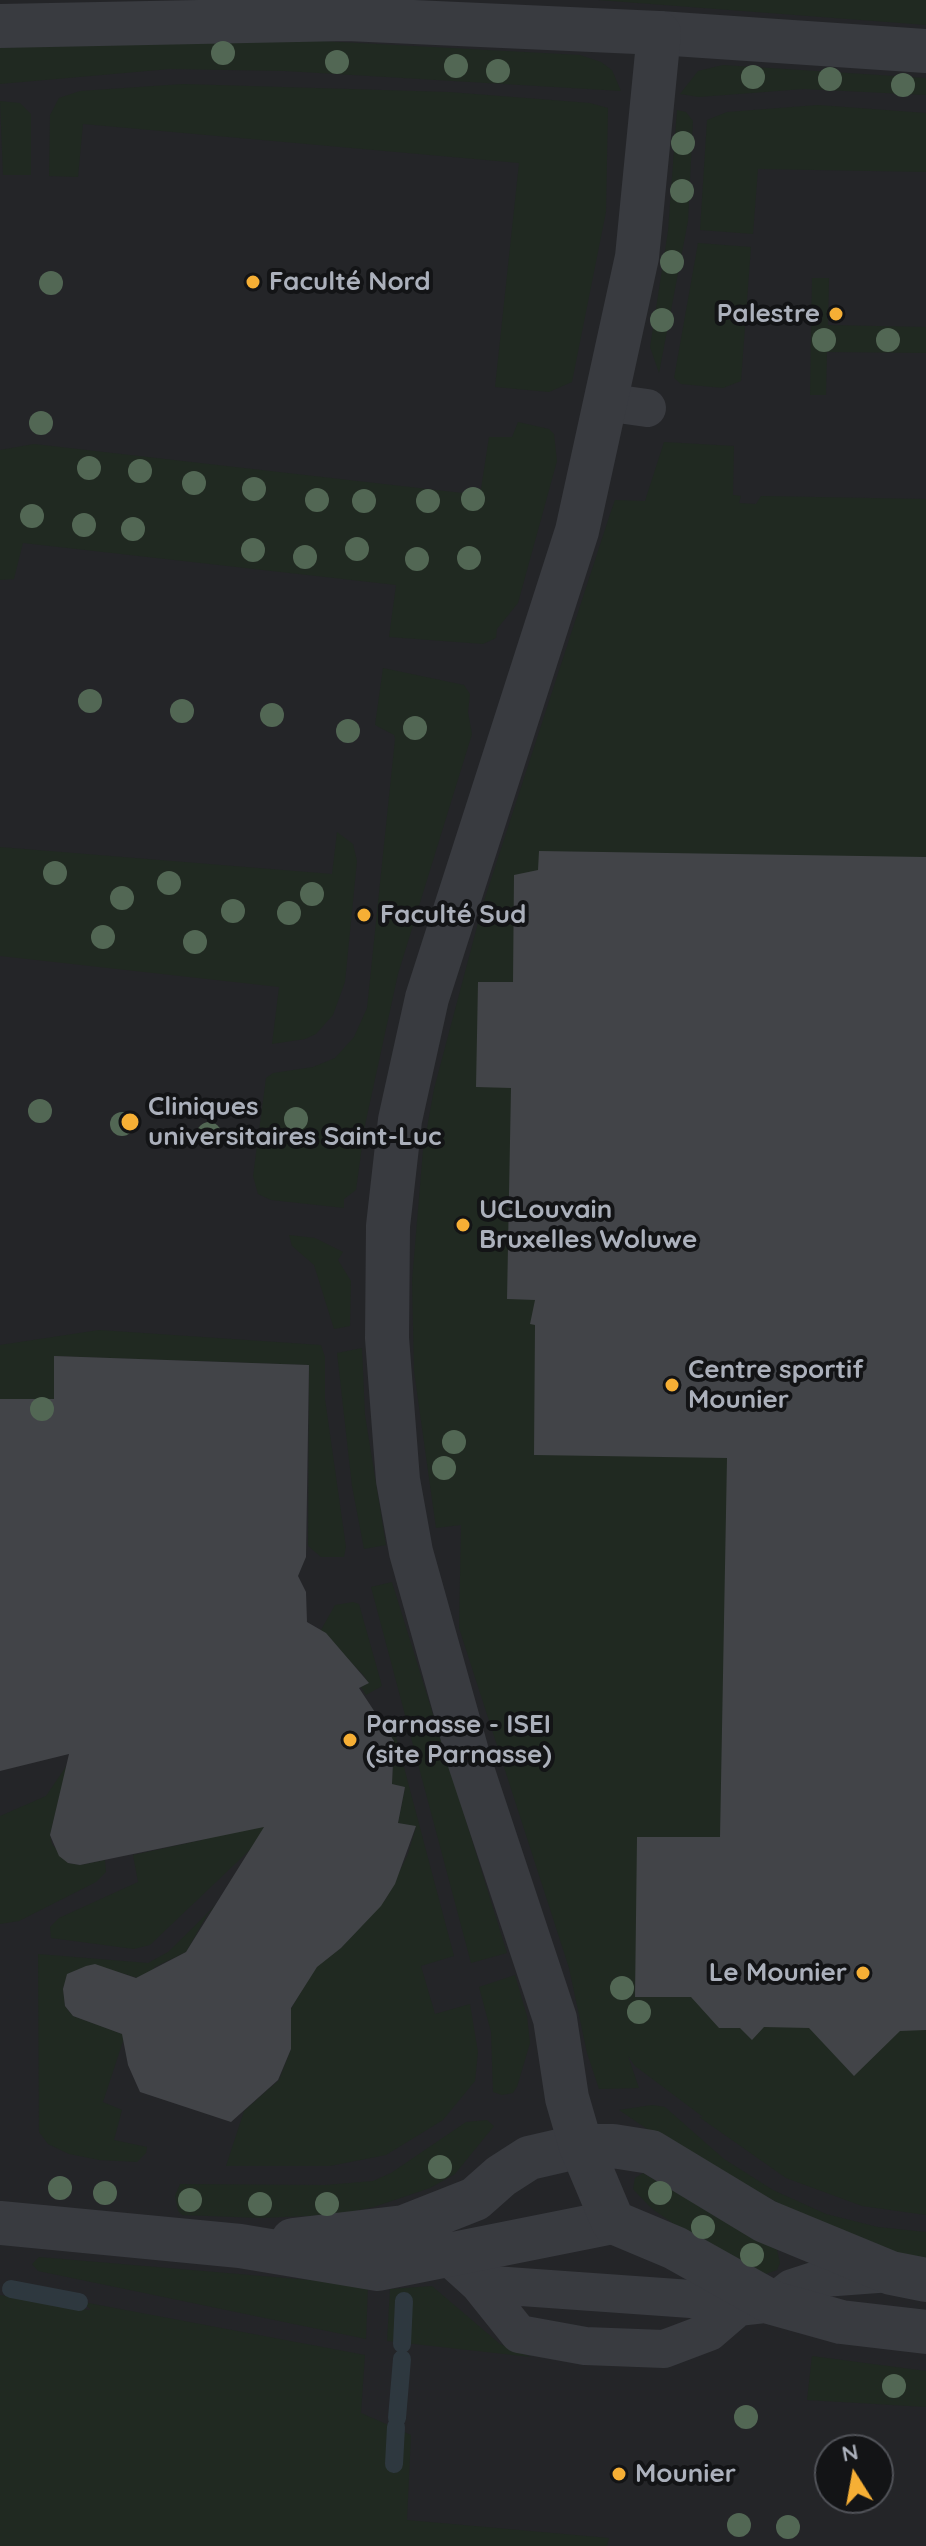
<!DOCTYPE html>
<meta charset="utf-8">
<style>
body{margin:0}
#map{position:relative;width:926px;height:2546px;overflow:hidden;background:#18191b;font-family:Quicksand,sans-serif}
canvas{display:block}
.north{position:absolute;left:814px;top:2434px;width:80px;height:80px;box-sizing:border-box;background:#131416;border:2px solid #505258;border-radius:50%;rotate:349deg;font-size:22px;font-weight:700;line-height:32px;text-align:center;color:#abb0bb}
.north::after{content:'';display:block;margin:auto;width:28px;height:36px;background:#f6af35;clip-path:polygon(50% 0,100% 100%,50% 72%,0 100%)}
</style>
<div id="map">
<canvas width="926" height="2546"></canvas>
<div class="north">N</div>
</div>
<script>
const context = document.querySelector('canvas').getContext('2d');
context.lineJoin = 'round';
function fill(path, color) {
  context.fillStyle = color;
  context.fill(path, 'evenodd');
}
function poly(rows) {
  const path = new Path2D();
  for (const r of rows) {
    path.moveTo(r[0], r[1]);
    for (let i = 2; i < r.length; i += 2) path.lineTo(r[i], r[i + 1]);
  }
  return path;
}
function stroke(path, color, width, dash) {
  context.strokeStyle = color;
  context.lineWidth = width;
  context.lineCap = dash ? 'butt' : 'round';
  context.setLineDash(dash || []);
  context.stroke(path);
}
function write(font, color, halo, rows, align = 'center') {
  context.font = font + ' Quicksand,sans-serif';
  context.lineWidth = 8;
  context.setLineDash([]);
  context.textBaseline = 'middle';
  context.strokeStyle = halo;
  context.fillStyle = color;
  for (const [text, x, y, turn = 0] of rows) {
    context.save();
    context.translate(x, y);
    context.rotate((+turn || 0) * Math.PI / 180);
    context.textAlign = isNaN(turn) ? turn : align;
    if (halo) context.strokeText(text, 0, 0);
    context.fillText(text, 0, 0);
    context.restore();
  }
}
fill(poly([
 [0,0,926,0,926,2546,0,2546],
 [830,2450,878,2450,878,2498,830,2498]
]), '#242528');
fill(poly([
 [598,0,926,0,926,25],
 [123,41,321,41,580,55,601,62,612,70,621,91,285,71,170,69,0,84,0,48],
 [723,65,926,78,926,95,804,89,699,97,680,94,698,71],
 [183,84,449,92,590,103,608,108,606,212,572,382,549,392,495,387,519,163,83,124,78,177,49,176,50,115,59,98,80,91],
 [0,101,20,103,31,114,31,175,3,175],
 [818,105,926,113,926,172,758,169,753,234,700,230,707,120,727,112],
 [677,110,686,112,693,121,688,221,659,373,650,347,668,231],
 [698,243,751,247,741,381,723,388,681,384,674,378],
 [812,278,829,278,828,325,926,327,926,353,827,352,826,395,810,395],
 [518,422,549,429,554,434,557,461,518,603,497,629,496,638,483,644,389,637,396,585,23,543,14,579,0,580,0,450,34,444,480,495,489,437,512,437],
 [664,442,734,446,733,495,741,496,739,503,756,504,761,496,926,499,926,2215,862,2206,786,2178,699,2117,703,2117,635,2066,628,2056,639,2088,599,2089,587,2053,569,1968,459,1628,461,1525,436,1528,414,1371,412,1281,423,1150,434,1089,483,904,610,514,615,500,645,501],
 [383,668,464,685,470,694,468,712,472,734,398,974,365,1125,356,1190,344,1199,344,1208,271,1200,258,1194,253,1176,266,1078,273,1073,313,1067,335,1058,354,1037,367,1008,395,739,394,735,375,725],
 [337,832,353,844,357,861,345,982,333,1015,316,1034,305,1039,272,1044,279,987,0,956,0,847,332,874],
 [289,1235,315,1238,343,1252,338,1260,351,1281,350,1326,334,1329,314,1265,292,1246],
 [99,1330,321,1345,325,1357,325,1399,346,1547,344,1557,321,1557,308,1546,309,1365,55,1356,53,1448,0,1399,0,1345],
 [362,1348,365,1415,386,1545,364,1549,352,1486,337,1353],
 [392,1582,507,1953,471,1963,371,1587],
 [353,1602,359,1604,382,1686,366,1695,361,1687,368,1683,365,1677,321,1630,335,1605],
 [392,1722,454,1956,421,1966,435,2014,470,2004,478,2052,475,2081,443,2120,386,2155,330,2166,226,2166,244,2111,279,2080,291,2049,291,2009,315,1968,341,1948,386,1899,408,1854,416,1827,398,1823,405,1788,392,1784,394,1741,385,1728],
 [67,1765,50,1835,52,1844,68,1863,80,1865,105,1860,106,1872,96,1882,19,1921,0,1924,0,1816,46,1796],
 [290,1782,256,1844,150,1945,134,1949,51,1938,50,1927,59,1918,138,1882,133,1855,202,1840],
 [226,1895,207,1915,186,1952,155,1967,144,1980,94,1965,69,1975,63,1989,65,2006,73,2016,125,2035,103,2102,122,2110,114,2140,147,2147,146,2153,137,2162,99,2160,69,2154,48,2144,39,2132,38,1954,148,1963,168,1952],
 [515,1975,527,2016,530,2043,517,2087,513,2093,502,2095,493,2092,491,2032,479,1987],
 [652,2105,665,2107,724,2159,773,2190,826,2214,878,2227,926,2232,926,2264,834,2234,659,2137,619,2110],
 [487,2120,494,2126,455,2174,430,2188,374,2207,335,2215,260,2218,182,2215,178,2211,175,2196,180,2184,325,2185,373,2181,391,2173,466,2122],
 [643,2173,777,2250,780,2263,777,2270,763,2275,711,2250,651,2208,633,2189,635,2178],
 [39,2257,368,2285,366,2339,38,2271,32,2264],
 [432,2286,500,2344,531,2357,387,2341,390,2289],
 [0,2295,91,2310,83,2302,365,2355,361,2413,411,2435,407,2520,609,2538,607,2546,0,2546],
 [812,2356,926,2371,926,2407,807,2400]
]), '#202921');
stroke(poly([
 [11,2289,79,2302],
 [402,2344,404,2301],
 [397,2418,402,2359],
 [394,2464,396,2427]
]), '#2e383f', 18);
fill(poly([
 [539,851,926,857,926,2030,900,2031,854,2076,809,2028,764,2027,752,2040,740,2028,719,2028,691,1997,635,1997,637,1837,720,1837,727,1458,534,1455,535,1325,530,1324,535,1300,507,1299,511,1088,476,1087,478,982,513,982,514,875,538,870],
 [54,1356,309,1365,306,1557,298,1576,306,1592,307,1622,326,1633,369,1683,359,1688,394,1741,392,1784,405,1787,398,1823,416,1826,395,1884,381,1906,341,1948,317,1967,291,2008,291,2049,278,2080,231,2122,140,2092,128,2065,122,2034,73,2016,65,2006,63,1989,67,1974,86,1966,95,1964,136,1978,186,1952,264,1827,80,1865,68,1863,59,1856,50,1835,69,1754,0,1771,0,1399,54,1399]
]), '#424448');
stroke(poly([
 [604,402,647,408],
 [447,2255,479,2284,691,2299,738,2307,773,2303,792,2288,823,2278,891,2273],
 [479,2284,519,2334,585,2346,664,2349,709,2332,738,2307]
]), '#393b40', 38);
stroke(poly([
 [659,33,926,51],
 [0,2223,240,2246,378,2269,613,2222],
 [293,2240,404,2227,475,2199,501,2176,529,2158,581,2146]
]), '#393b40', 44);
stroke(poly([
 [0,26,347,19,659,33,637,257,577,531,427,998,400,1120,388,1226,387,1338,398,1480,411,1552,470,1763,555,2019,567,2098,581,2146,613,2222,675,2248,773,2303,841,2322,926,2332],
 [581,2146,613,2146,651,2152,765,2221,891,2273,926,2280]
]), '#393b40', 44);
context.fillStyle = '#526754';
for (const [x, y] of [
 [223,53],
 [337,62],
 [456,66],
 [498,71],
 [753,77],
 [830,79],
 [903,85],
 [683,143],
 [682,191],
 [672,262],
 [51,283],
 [662,320],
 [824,340],
 [888,340],
 [41,423],
 [89,468],
 [140,471],
 [194,483],
 [254,489],
 [473,499],
 [317,500],
 [364,501],
 [428,501],
 [32,516],
 [84,525],
 [133,529],
 [357,549],
 [253,550],
 [305,557],
 [469,558],
 [417,559],
 [90,701],
 [182,711],
 [272,715],
 [415,728],
 [348,731],
 [55,873],
 [169,883],
 [312,894],
 [122,898],
 [233,911],
 [289,913],
 [103,937],
 [195,942],
 [40,1111],
 [296,1119],
 [122,1124],
 [209,1134],
 [42,1409],
 [454,1442],
 [444,1468],
 [622,1988],
 [639,2012],
 [440,2167],
 [60,2188],
 [105,2193],
 [660,2193],
 [190,2200],
 [260,2204],
 [327,2204],
 [703,2227],
 [752,2255],
 [894,2386],
 [746,2417],
 [739,2525],
 [788,2527]
]) {
  context.beginPath();
  context.arc(x, y, 12, 0, 2 * Math.PI);
  context.fill();
}
for (const [x, y, r, color] of [
 [253,282,8,"#f6af35"],
 [836,314,8,"#f6af35"],
 [364,915,8,"#f6af35"],
 [130,1122,10,"#f6af35"],
 [463,1225,8,"#f6af35"],
 [672,1385,8,"#f6af35"],
 [350,1740,8,"#f6af35"],
 [863,1973,8,"#f6af35"],
 [619,2474,8,"#f6af35"]
]) {
  const dot = new Path2D();
  dot.arc(x, y, r, 0, 2 * Math.PI);
  context.fillStyle = color;
  context.fill(dot);
  stroke(dot, '#131416', 3);
}
write('bold 26px', '#abb0bb', '#131416', [
 ["Faculté Nord",269,282],
 ["Palestre",820,314,"right"],
 ["Faculté Sud",380,915],
 ["Cliniques",148,1107],
 ["universitaires Saint-Luc",148,1137],
 ["UCLouvain",479,1210],
 ["Bruxelles Woluwe",479,1240],
 ["Centre sportif",688,1370],
 ["Mounier",688,1400],
 ["Parnasse - ISEI",366,1725],
 ["(site Parnasse)",366,1755],
 ["Le Mounier",847,1973,"right"],
 ["Mounier",635,2474]
], 'left');
</script>
